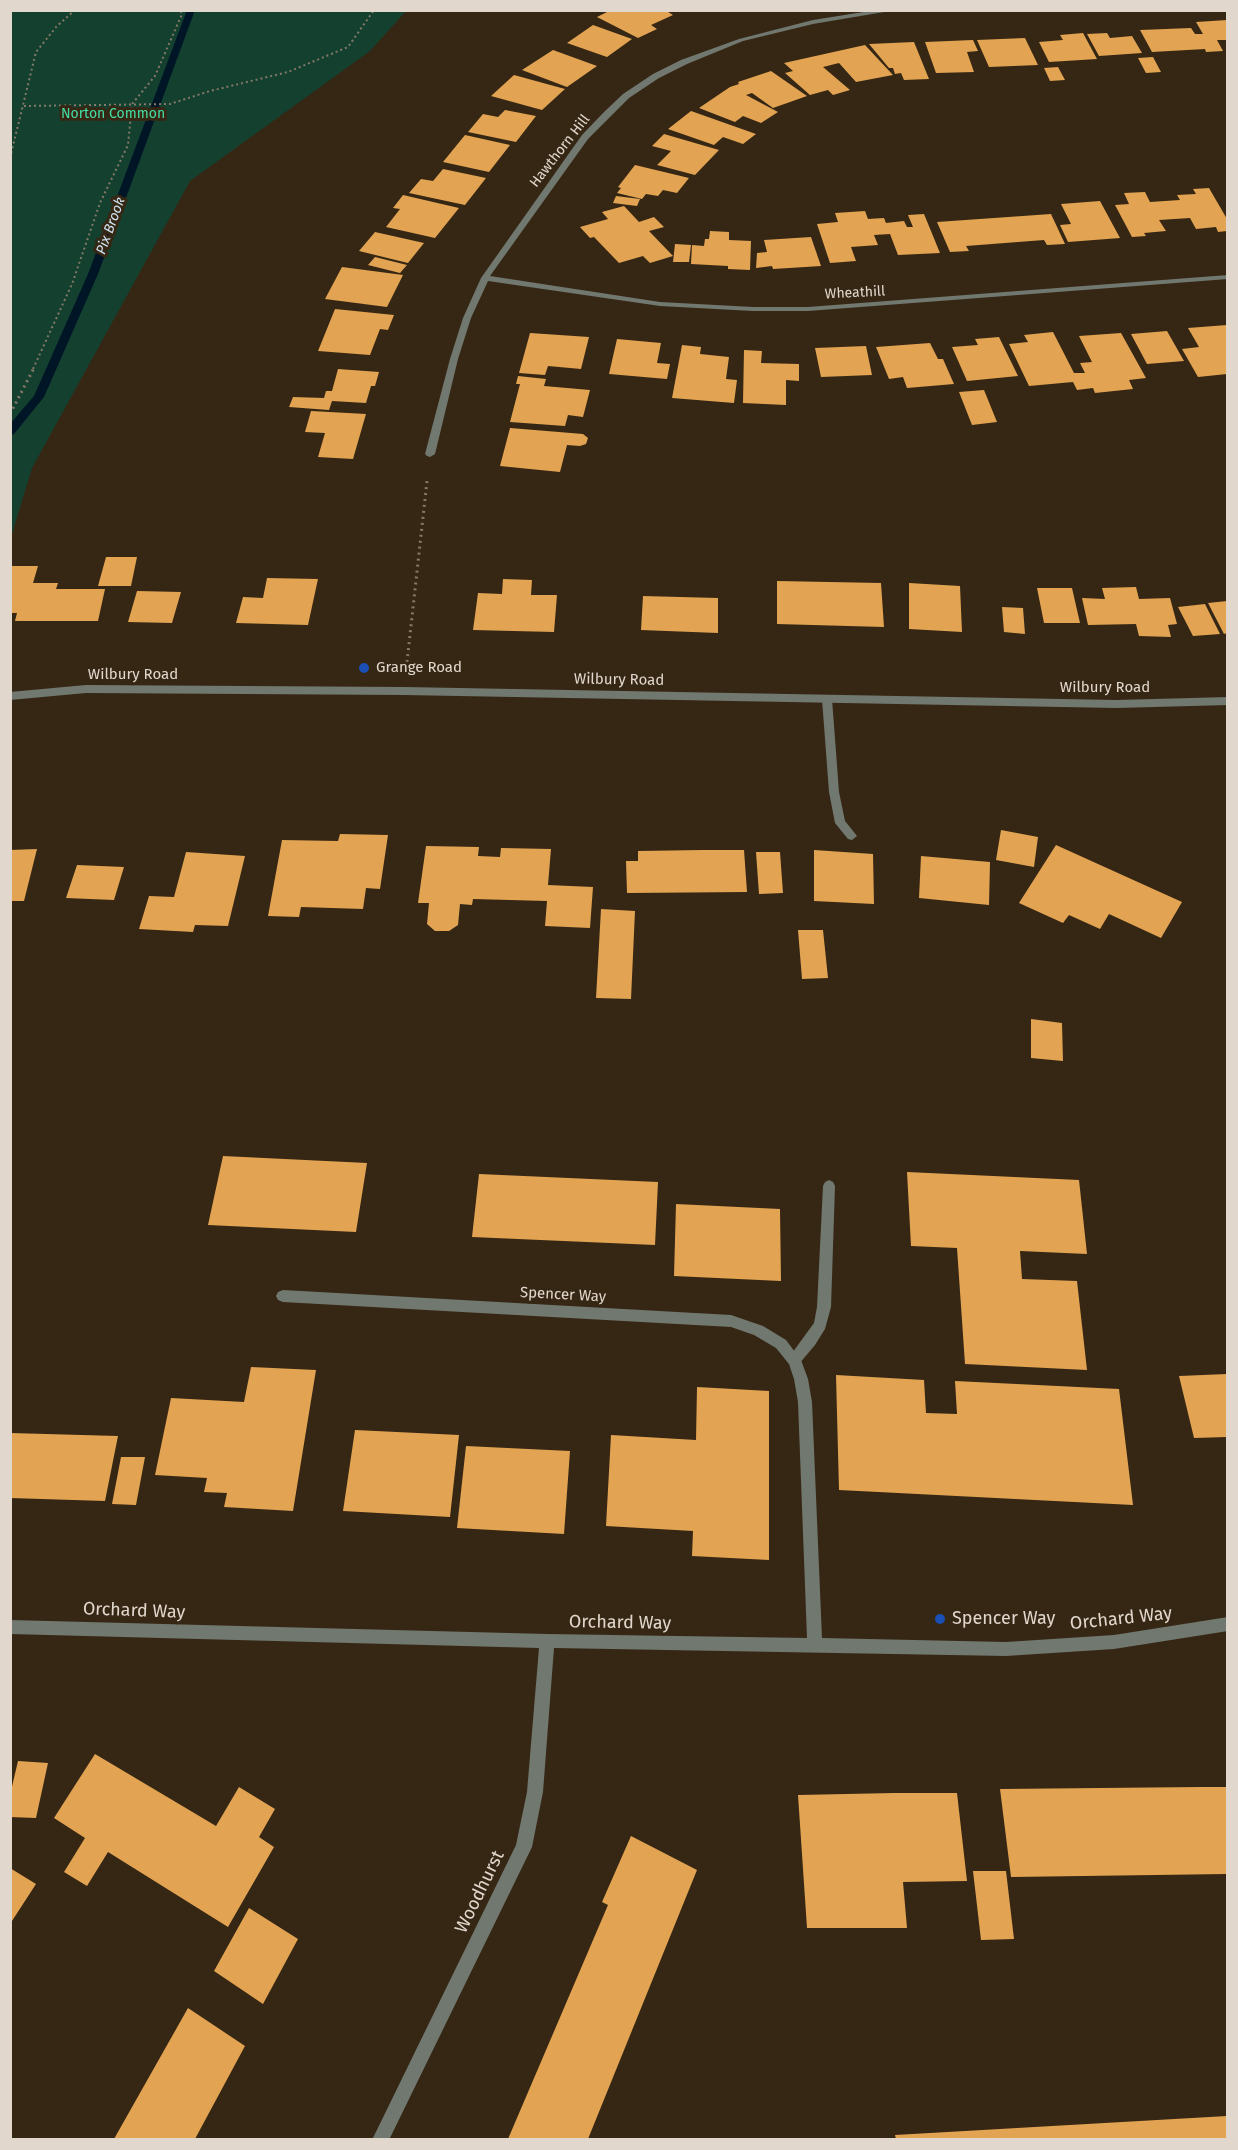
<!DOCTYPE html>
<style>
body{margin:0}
#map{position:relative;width:1238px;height:2150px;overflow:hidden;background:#362715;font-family:"Fira Sans",sans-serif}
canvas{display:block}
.frame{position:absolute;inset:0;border:12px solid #e1d7cc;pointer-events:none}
</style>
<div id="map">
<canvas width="1238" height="2150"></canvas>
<div class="frame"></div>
</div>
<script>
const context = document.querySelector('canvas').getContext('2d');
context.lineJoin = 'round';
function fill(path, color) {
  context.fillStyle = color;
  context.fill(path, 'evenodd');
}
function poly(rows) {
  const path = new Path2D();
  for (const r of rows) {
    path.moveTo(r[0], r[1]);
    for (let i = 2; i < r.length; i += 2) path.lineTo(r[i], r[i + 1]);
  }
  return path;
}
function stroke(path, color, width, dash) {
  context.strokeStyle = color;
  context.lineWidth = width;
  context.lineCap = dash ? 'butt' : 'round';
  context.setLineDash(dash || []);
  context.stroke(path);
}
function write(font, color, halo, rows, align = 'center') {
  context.font = font + ' "Fira Sans",sans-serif';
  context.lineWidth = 6;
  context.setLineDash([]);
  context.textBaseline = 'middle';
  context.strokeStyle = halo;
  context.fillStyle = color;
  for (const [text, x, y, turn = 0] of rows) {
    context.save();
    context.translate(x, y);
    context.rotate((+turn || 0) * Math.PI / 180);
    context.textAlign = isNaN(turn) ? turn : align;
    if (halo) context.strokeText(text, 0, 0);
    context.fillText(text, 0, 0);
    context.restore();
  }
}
fill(poly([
 [11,10,406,11,370,51,190,181,32,468,11,537]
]), '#14412f');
fill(poly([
 [187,10,195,10,98,274,44,397,14,434,10,435,10,424,34,396,88,274,187,10]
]), '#001526');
fill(poly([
 [611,10,665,10,673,15,651,25,657,29,638,38,597,17],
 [1227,20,1227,40,1217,40,1223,51,1206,52,1205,49,1152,52,1140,30,1191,28,1195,34,1203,34,1196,22],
 [593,25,632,39,607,57,567,43],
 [1083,33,1097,59,1049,62,1039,42,1063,40,1060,35],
 [1107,33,1110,38,1132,36,1142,53,1099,56,1087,34],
 [1025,38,1038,65,989,67,977,40],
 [973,40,978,51,967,52,974,72,936,73,925,42],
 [914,42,929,79,904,80,901,73,895,74,893,68,889,68,869,44],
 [865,45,893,75,856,82,839,63,823,67,850,90,833,95,828,90,810,95,785,73,793,71,784,63],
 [553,50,597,66,567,87,522,70],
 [1153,57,1161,72,1146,73,1138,58],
 [1058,67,1065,80,1050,81,1044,68],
 [771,71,807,96,773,108,752,93,746,95,778,112,761,123,743,116,735,122,699,108,730,87,739,84,738,82],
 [514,75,565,89,542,110,491,96],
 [505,110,536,116,516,142,468,132,483,114,498,117],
 [691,111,756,134,743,144,723,137,714,145,668,129],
 [664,134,719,150,695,175,657,165,671,151,652,146],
 [465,135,510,145,489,172,443,162],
 [635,165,689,178,677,193,663,190,658,196,646,194,642,199,617,193,621,188,618,187],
 [443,169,486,178,465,205,409,193,421,179,433,181],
 [1209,188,1227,219,1227,231,1218,232,1216,227,1196,229,1190,218,1159,220,1166,231,1144,233,1146,236,1132,237,1115,205,1129,204,1124,193,1145,192,1150,202,1180,200,1177,195,1196,194,1193,189],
 [403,195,459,208,435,238,386,227,400,209,393,208],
 [616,196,640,199,637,206,613,203],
 [1100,201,1120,238,1068,242,1060,225,1071,224,1061,204],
 [624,206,639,222,654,217,664,227,649,231,673,256,650,263,643,256,619,263,594,237,590,238,580,227,608,219,602,212],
 [865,211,868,219,884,218,886,223,904,221,907,227,913,227,908,215,924,214,940,253,898,255,890,234,874,235,878,245,851,247,856,261,830,263,817,224,838,222,835,213],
 [1051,214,1065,244,1047,245,1044,240,966,246,969,251,950,252,937,222],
 [710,231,729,232,729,240,751,241,750,270,728,269,728,266,691,264,692,245,704,246,705,239,709,239],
 [375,232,424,243,408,263,359,251],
 [811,237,821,266,773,269,772,266,756,268,757,253,767,252,764,240],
 [675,244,691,245,689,262,673,262],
 [375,257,407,265,400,273,368,265],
 [342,267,403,275,387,307,325,299],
 [335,309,394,315,388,330,380,329,370,355,318,351],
 [1227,325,1227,374,1198,377,1182,349,1199,347,1188,328],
 [1167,331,1184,361,1147,364,1131,334],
 [1053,332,1074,373,1085,373,1080,363,1092,362,1079,336,1121,333,1146,378,1129,380,1133,389,1095,393,1093,388,1077,390,1073,382,1029,386,1009,344,1028,342,1024,335],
 [530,333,589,337,581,369,548,366,545,375,519,373],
 [999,337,1018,376,967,381,952,347,978,345,975,339],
 [617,339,661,343,657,363,670,364,667,379,609,374],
 [930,343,938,359,943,359,954,384,907,388,903,377,889,379,876,347],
 [682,345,701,347,700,354,729,357,726,379,737,380,734,403,672,398],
 [866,346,872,375,821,377,815,348],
 [744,350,762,351,761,363,799,364,799,381,786,380,786,405,743,403],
 [338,369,379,372,375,386,371,386,366,403,332,401,329,410,289,407,293,397,324,398,326,391,332,391],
 [518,376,546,379,544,386,590,390,583,417,568,415,565,426,510,422,520,384,516,384],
 [984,390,997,422,972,425,959,392],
 [311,411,366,414,353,459,318,457,325,433,305,432],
 [510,428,583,434,588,438,586,444,580,446,567,445,560,472,500,466],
 [106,557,137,557,131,586,98,586],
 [10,566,38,566,33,583,58,583,56,589,105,589,98,621,15,621,17,613,10,613],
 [267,578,318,579,308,625,236,623,243,597,263,598],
 [503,579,532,580,531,595,557,595,554,632,473,630,478,593,502,594],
 [777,581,881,583,884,627,777,624],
 [909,583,960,586,962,632,909,629],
 [1136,587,1139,599,1170,598,1177,624,1168,625,1171,637,1139,636,1136,624,1088,625,1082,598,1105,599,1102,588],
 [1037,588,1072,588,1080,623,1044,623],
 [137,591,181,592,172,623,128,622],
 [643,596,718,598,718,633,641,630],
 [1227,601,1227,633,1224,634,1208,603],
 [1205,604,1220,634,1193,636,1178,607],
 [1002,607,1023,608,1025,634,1004,632],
 [1001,830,1038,837,1034,867,996,860],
 [340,834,388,835,380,889,366,888,363,909,301,907,299,917,268,916,282,840,338,841],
 [1056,845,1182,902,1161,938,1109,914,1100,929,1069,915,1063,923,1019,903],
 [426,846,479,847,478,856,500,857,501,848,551,849,548,885,593,887,590,928,545,926,547,901,473,899,472,905,460,904,458,925,449,931,435,931,427,924,429,903,418,903],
 [37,849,24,901,10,901,10,850],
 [702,850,744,850,747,892,627,893,626,861,638,861,638,851],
 [814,850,873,854,874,904,814,901],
 [186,852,245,856,228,926,195,925,193,932,139,929,149,896,174,897],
 [756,852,780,852,783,893,759,894],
 [921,856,990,862,989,905,919,898],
 [77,865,124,867,114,900,66,898],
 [601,909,635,911,631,999,596,998],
 [798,930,823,930,828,978,802,979],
 [1031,1019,1062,1023,1063,1061,1031,1058],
 [223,1156,367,1163,356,1232,208,1225],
 [907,1172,1079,1180,1087,1254,1020,1251,1022,1279,1077,1281,1087,1370,965,1364,957,1248,911,1246],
 [479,1174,658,1182,655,1245,472,1237],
 [676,1204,780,1209,781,1281,674,1276],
 [251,1367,316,1370,293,1511,224,1507,227,1493,204,1492,207,1478,155,1475,171,1398,244,1402],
 [1227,1374,1227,1437,1194,1438,1179,1376],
 [836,1375,924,1380,926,1413,957,1414,955,1381,1119,1389,1133,1505,839,1490],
 [697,1387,769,1391,769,1560,692,1556,693,1531,606,1526,611,1435,696,1440],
 [355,1430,459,1435,450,1517,343,1511],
 [10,1433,118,1436,105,1501,10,1498],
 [466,1446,570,1451,564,1534,457,1528],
 [121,1457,145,1457,136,1505,112,1504],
 [95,1754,216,1826,239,1787,275,1809,259,1837,274,1847,228,1927,108,1852,87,1886,64,1872,85,1838,54,1818],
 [18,1761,48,1763,36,1818,10,1817,10,1795],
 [1201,1787,1227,1787,1227,1874,1011,1877,1000,1789],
 [894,1793,957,1793,967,1881,903,1882,907,1928,807,1928,798,1795],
 [631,1836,697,1870,588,2139,508,2139,608,1905,602,1902],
 [10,1868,36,1884,10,1924],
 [973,1871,1006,1871,1014,1939,981,1940],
 [249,1908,298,1939,263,2004,214,1971],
 [188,2008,245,2046,195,2139,114,2139],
 [1227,2116,1227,2139,896,2139,895,2135]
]), '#e2a452');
stroke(poly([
 [24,106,170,104,210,91,288,72,348,47,374,10],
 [10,158,36,52,57,26,75,10],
 [33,369,72,284,100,203,128,145,132,104,155,76,182,14,180,10]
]), '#847869', 2, [2, 3]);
stroke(poly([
 [10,414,34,368],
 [407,662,427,481]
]), '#847869', 3, [2, 4]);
fill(poly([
 [827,695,832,699,839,792,845,821,857,836,852,840,848,839,835,823,829,792,822,699,827,695],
 [829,1180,833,1182,835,1186,831,1307,825,1329,815,1345,799,1364,794,1366,789,1364,787,1360,814,1323,817,1307,823,1186,825,1182,829,1180]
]), '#71786f');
fill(poly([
 [876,10,896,10,813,24,743,41,687,64,659,78,629,98,588,139,490,276,660,302,753,307,808,307,1228,275,1228,279,808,311,753,311,660,306,488,281,471,318,458,359,435,454,430,457,427,456,425,454,450,359,463,318,481,278,582,135,604,112,623,94,653,74,681,60,739,39,813,20,876,10],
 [283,1290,731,1315,763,1326,786,1340,801,1360,808,1379,812,1402,822,1638,1006,1642,1114,1635,1228,1617,1228,1631,1114,1649,1006,1656,554,1648,543,1792,532,1847,389,2140,372,2140,516,1845,527,1792,539,1648,10,1634,10,1620,547,1634,807,1638,798,1402,794,1379,789,1364,776,1348,754,1335,731,1327,283,1302,278,1300,276,1296,278,1292,283,1290]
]), '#71786f');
fill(poly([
 [86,685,404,687,1117,700,1228,697,1228,705,1117,708,404,695,86,693,10,700,10,692,86,685]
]), '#71786f');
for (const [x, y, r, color] of [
 [364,668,6,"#1a4fb4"],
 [940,1619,6,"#1a4fb4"]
]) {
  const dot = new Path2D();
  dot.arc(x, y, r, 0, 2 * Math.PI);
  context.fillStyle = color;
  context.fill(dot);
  stroke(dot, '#362715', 2);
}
write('14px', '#43dea4', '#362715', [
 ["Norton Common",113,114]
]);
write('14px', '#e1d7cc', '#362715', [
 ["Hawthorn Hill",560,151,-52],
 ["Wheathill",855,293,-3]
]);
write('italic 14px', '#cfe4f3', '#362715', [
 ["Pix Brook",111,226,-70]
]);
write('15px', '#e1d7cc', '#362715', [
 ["Grange Road",376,668]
], 'left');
write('15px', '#e1d7cc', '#362715', [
 ["Wilbury Road",133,675],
 ["Wilbury Road",619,680,1],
 ["Wilbury Road",1105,688],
 ["Spencer Way",563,1295,3]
]);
write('18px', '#e1d7cc', '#362715', [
 ["Orchard Way",134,1611,2],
 ["Orchard Way",1121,1619,-6],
 ["Orchard Way",620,1623,1],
 ["Woodhurst",480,1892,-64]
]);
write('18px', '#e1d7cc', '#362715', [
 ["Spencer Way",952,1619]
], 'left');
</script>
